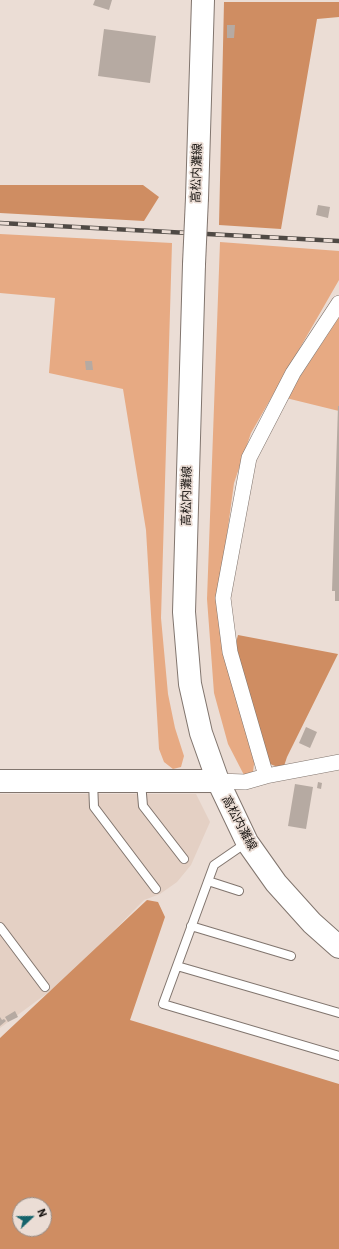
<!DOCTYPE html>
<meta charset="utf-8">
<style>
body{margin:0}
#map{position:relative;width:339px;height:1249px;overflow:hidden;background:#ebddd5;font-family:"IBM Plex Sans",sans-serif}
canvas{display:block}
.north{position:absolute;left:12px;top:1197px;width:40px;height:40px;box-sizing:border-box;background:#ebddd5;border:1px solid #968c86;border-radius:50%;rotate:68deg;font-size:11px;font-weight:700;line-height:16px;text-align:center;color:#16120f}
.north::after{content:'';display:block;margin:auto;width:14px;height:18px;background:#15636b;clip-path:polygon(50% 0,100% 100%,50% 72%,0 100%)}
</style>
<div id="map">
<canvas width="339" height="1249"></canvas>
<div class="north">N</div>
</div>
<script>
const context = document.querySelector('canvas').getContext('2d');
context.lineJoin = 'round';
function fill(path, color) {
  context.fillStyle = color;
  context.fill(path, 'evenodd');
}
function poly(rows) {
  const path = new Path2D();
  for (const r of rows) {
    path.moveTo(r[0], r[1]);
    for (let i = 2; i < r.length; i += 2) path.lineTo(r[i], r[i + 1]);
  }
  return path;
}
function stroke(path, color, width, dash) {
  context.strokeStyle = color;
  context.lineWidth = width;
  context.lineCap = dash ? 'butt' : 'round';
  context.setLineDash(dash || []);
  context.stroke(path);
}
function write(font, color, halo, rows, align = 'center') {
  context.font = font + ' "IBM Plex Sans","Noto Sans JP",sans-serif';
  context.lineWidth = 3.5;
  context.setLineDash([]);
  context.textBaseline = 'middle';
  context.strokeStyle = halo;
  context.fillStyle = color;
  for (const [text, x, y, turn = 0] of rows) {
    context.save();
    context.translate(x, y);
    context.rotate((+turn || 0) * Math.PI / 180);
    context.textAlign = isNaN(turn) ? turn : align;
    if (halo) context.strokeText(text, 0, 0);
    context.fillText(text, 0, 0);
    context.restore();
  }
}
fill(poly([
 [0,794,196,794,210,822,191,865,177,882,160,894,144,900,65,980,0,1028]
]), '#e4d0c4');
fill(poly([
 [0,234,172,243,161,618,168,694,175,728,184,756,181,767,173,769,164,762,159,749,146,530,123,389,49,373,55,298,0,293],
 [220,242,339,251,339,280,251,433,234,483,221,579,255,756,253,772,244,775,228,744,214,693,207,599],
 [339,317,339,411,286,398]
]), '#e7aa83');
fill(poly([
 [224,2,339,2,339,17,317,19,281,229,219,225],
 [0,185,143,185,159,197,144,221,0,213],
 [238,635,338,654,287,757,283,769,270,764,233,654],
 [147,900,158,902,165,917,130,1020,339,1084,339,1249,0,1249,0,1038],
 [20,1205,44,1205,44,1229,20,1229]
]), '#cf8d62');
fill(poly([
 [95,0,112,0,109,10,93,5],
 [227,25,235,25,234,38,227,38],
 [104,29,156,36,150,83,98,76],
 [318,205,330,207,328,218,316,215],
 [85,361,92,361,93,370,86,370],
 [338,406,339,406,339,601,335,601,335,591,332,591],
 [306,727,317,732,310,748,299,743],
 [318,782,322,783,321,789,317,788],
 [295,784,313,787,306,829,288,826],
 [15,1011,18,1017,8,1022,5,1017],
 [0,1017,2,1020,4,1019,6,1021,0,1026]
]), '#b6aaa2');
const lane = poly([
 [93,781,94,807,156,889],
 [141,782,143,806,184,859],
 [246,843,214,865,163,1004,339,1056],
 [208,881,239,891],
 [191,926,291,956],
 [0,927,45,987],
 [177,966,339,1013]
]);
const street = poly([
 [266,776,230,652,223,598,249,458,293,373,339,303],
 [218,781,245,782,266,776,339,762]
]);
const secondary = poly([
 [197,198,203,0],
 [194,264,184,612,190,684,201,733,218,781,247,842,276,883,312,923,339,947],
 [0,781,218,781]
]);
stroke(lane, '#81756e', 10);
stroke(street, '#81756e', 16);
stroke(secondary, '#81756e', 24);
stroke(lane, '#fff', 8);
stroke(street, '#fff', 15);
stroke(secondary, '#fff', 22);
const rail = poly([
 [0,223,339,241]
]);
stroke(rail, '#4f4944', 4.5);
stroke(rail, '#ebddd5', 3, [9]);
const secondaryBridge = poly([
 [194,264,197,198]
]);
stroke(secondaryBridge, '#81756e', 24, []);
stroke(secondaryBridge, '#fff', 22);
write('12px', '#16120f', '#ebddd5', [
 ["高松内灘線",197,173,-88],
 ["高松内灘線",187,496,-89],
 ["高松内灘線",239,823,62]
]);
</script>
